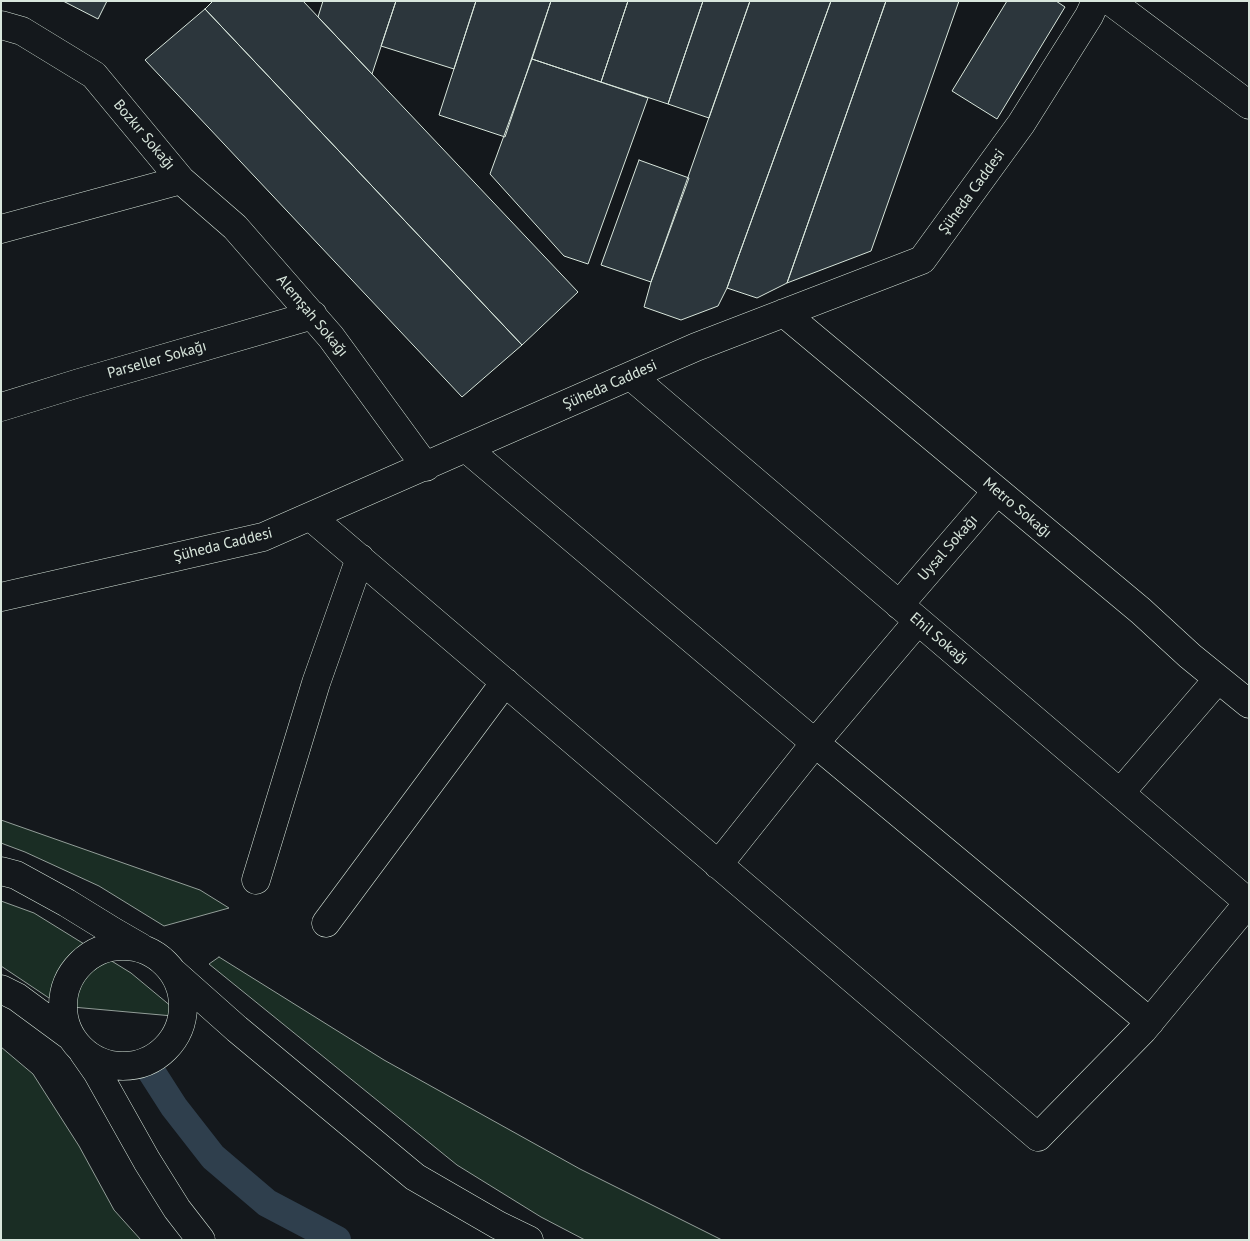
<!DOCTYPE html>
<meta charset="utf-8">
<style>
body{margin:0}
#map{position:relative;width:1250px;height:1241px;overflow:hidden;background:#14181c;font-family:"PT Sans",sans-serif}
canvas{display:block}
.frame{position:absolute;inset:0;border:2px solid #d8e6dc;pointer-events:none}
</style>
<div id="map">
<canvas width="1250" height="1241"></canvas>
<div class="frame"></div>
</div>
<script>
const context = document.querySelector('canvas').getContext('2d');
context.lineJoin = 'round';
function fill(path, color) {
  context.fillStyle = color;
  context.fill(path, 'evenodd');
}
function poly(rows) {
  const path = new Path2D();
  for (const r of rows) {
    if (r.length === 3) {
      path.moveTo(r[0] + r[2], r[1]);
      path.arc(r[0], r[1], r[2], 0, 2 * Math.PI);
      continue;
    }
    path.moveTo(r[0], r[1]);
    for (let i = 2; i < r.length; i += 2) path.lineTo(r[i], r[i + 1]);
  }
  return path;
}
function stroke(path, color, width, dash) {
  context.strokeStyle = color;
  context.lineWidth = width;
  context.lineCap = dash ? 'butt' : 'round';
  context.setLineDash(dash || []);
  context.stroke(path);
}
function write(font, color, halo, rows, align = 'center') {
  context.font = font + ' "PT Sans",sans-serif';
  context.lineWidth = 4;
  context.setLineDash([]);
  context.textBaseline = 'middle';
  context.strokeStyle = halo;
  context.fillStyle = color;
  for (const [text, x, y, turn = 0] of rows) {
    context.save();
    context.translate(x, y);
    context.rotate((+turn || 0) * Math.PI / 180);
    context.textAlign = isNaN(turn) ? turn : align;
    if (halo) context.strokeText(text, 0, 0);
    context.fillText(text, 0, 0);
    context.restore();
  }
}
const green = poly([
 [1,820,200,890,229,908,164,926,99,886,25,852,1,843,1,820],
 [1,901,34,913,131,973,184,1017,61,1006,1,966,1,901],
 [219,957,384,1060,580,1169,722,1240,585,1240,541,1217,457,1165,209,964,219,957],
 [1,1047,33,1074,79,1146,114,1210,141,1240,1,1240,1,1047]
]);
fill(green, '#1a2d24');
stroke(green, '#939e99', 1);
stroke(poly([
 [149,1068,174,1107,213,1157,267,1203,337,1240]
]), '#2f3f4d', 28);
const building = poly([
 [63,1,107,1,98,19,63,1],
 [213,1,303,1,578,292,522,345,205,9,213,1],
 [323,1,396,1,372,74,318,17,323,1],
 [396,1,476,1,454,69,381,46,396,1],
 [476,1,551,1,505,137,439,115,476,1],
 [551,1,628,1,601,82,532,59,551,1],
 [628,1,703,1,668,104,601,82,628,1],
 [703,1,750,1,709,118,668,104,703,1],
 [750,1,831,1,727,288,718,306,681,320,644,307,651,282,750,1],
 [831,1,886,1,787,283,757,298,727,288,831,1],
 [886,1,959,1,871,251,787,283,886,1],
 [1007,1,1056,1,1065,7,997,119,952,91,1007,1],
 [205,9,522,345,462,397,145,60,205,9],
 [532,59,648,98,588,264,564,256,490,174,532,59],
 [639,160,689,178,651,282,601,265,639,160]
]);
fill(building, '#2c363c');
stroke(building, '#d8e6dc', 1);
const minor = poly([
 [1110,1,1249,105],
 [1,25,22,31,94,75,181,180,1,229],
 [181,180,235,227,331,337,426,467],
 [784,313,1141,611,1190,656,1249,704],
 [631,376,1248,902],
 [1,407,79,383,313,315],
 [467,449,815,743,718,865],
 [311,517,1038,1137,1143,1030,1249,902],
 [1,597,263,537,696,347,922,260,1021,124,1089,16,1096,1],
 [899,605,997,491],
 [918,621,815,743,1150,1022],
 [1120,793,1218,679],
 [1,871,16,875,67,903,114,932,140,947],
 [256,880,316,683,360,558],
 [326,923,505,682],
 [123,1006,60],
 [174,973,237,1029,415,1177,498,1225,529,1240],
 [1,989,17,997,70,1036],
 [83,1052,97,1072,147,1161,177,1209,201,1240]
]);
stroke(minor, '#d8e6dc', 29);
stroke(minor, '#14181c', 28);
write('15px', '#d8e6dc', '#14181c', [
 ["Bozkır Sokağı",144,135,50],
 ["Şüheda Caddesi",972,192,-54],
 ["Alemşah Sokağı",312,316,50],
 ["Parseller Sokağı",157,360,-16],
 ["Şüheda Caddesi",610,385,-24],
 ["Metro Sokağı",1017,508,40],
 ["Şüheda Caddesi",223,545,-14],
 ["Uysal Sokağı",948,548,-49],
 ["Ehil Sokağı",939,639,40]
]);
</script>
